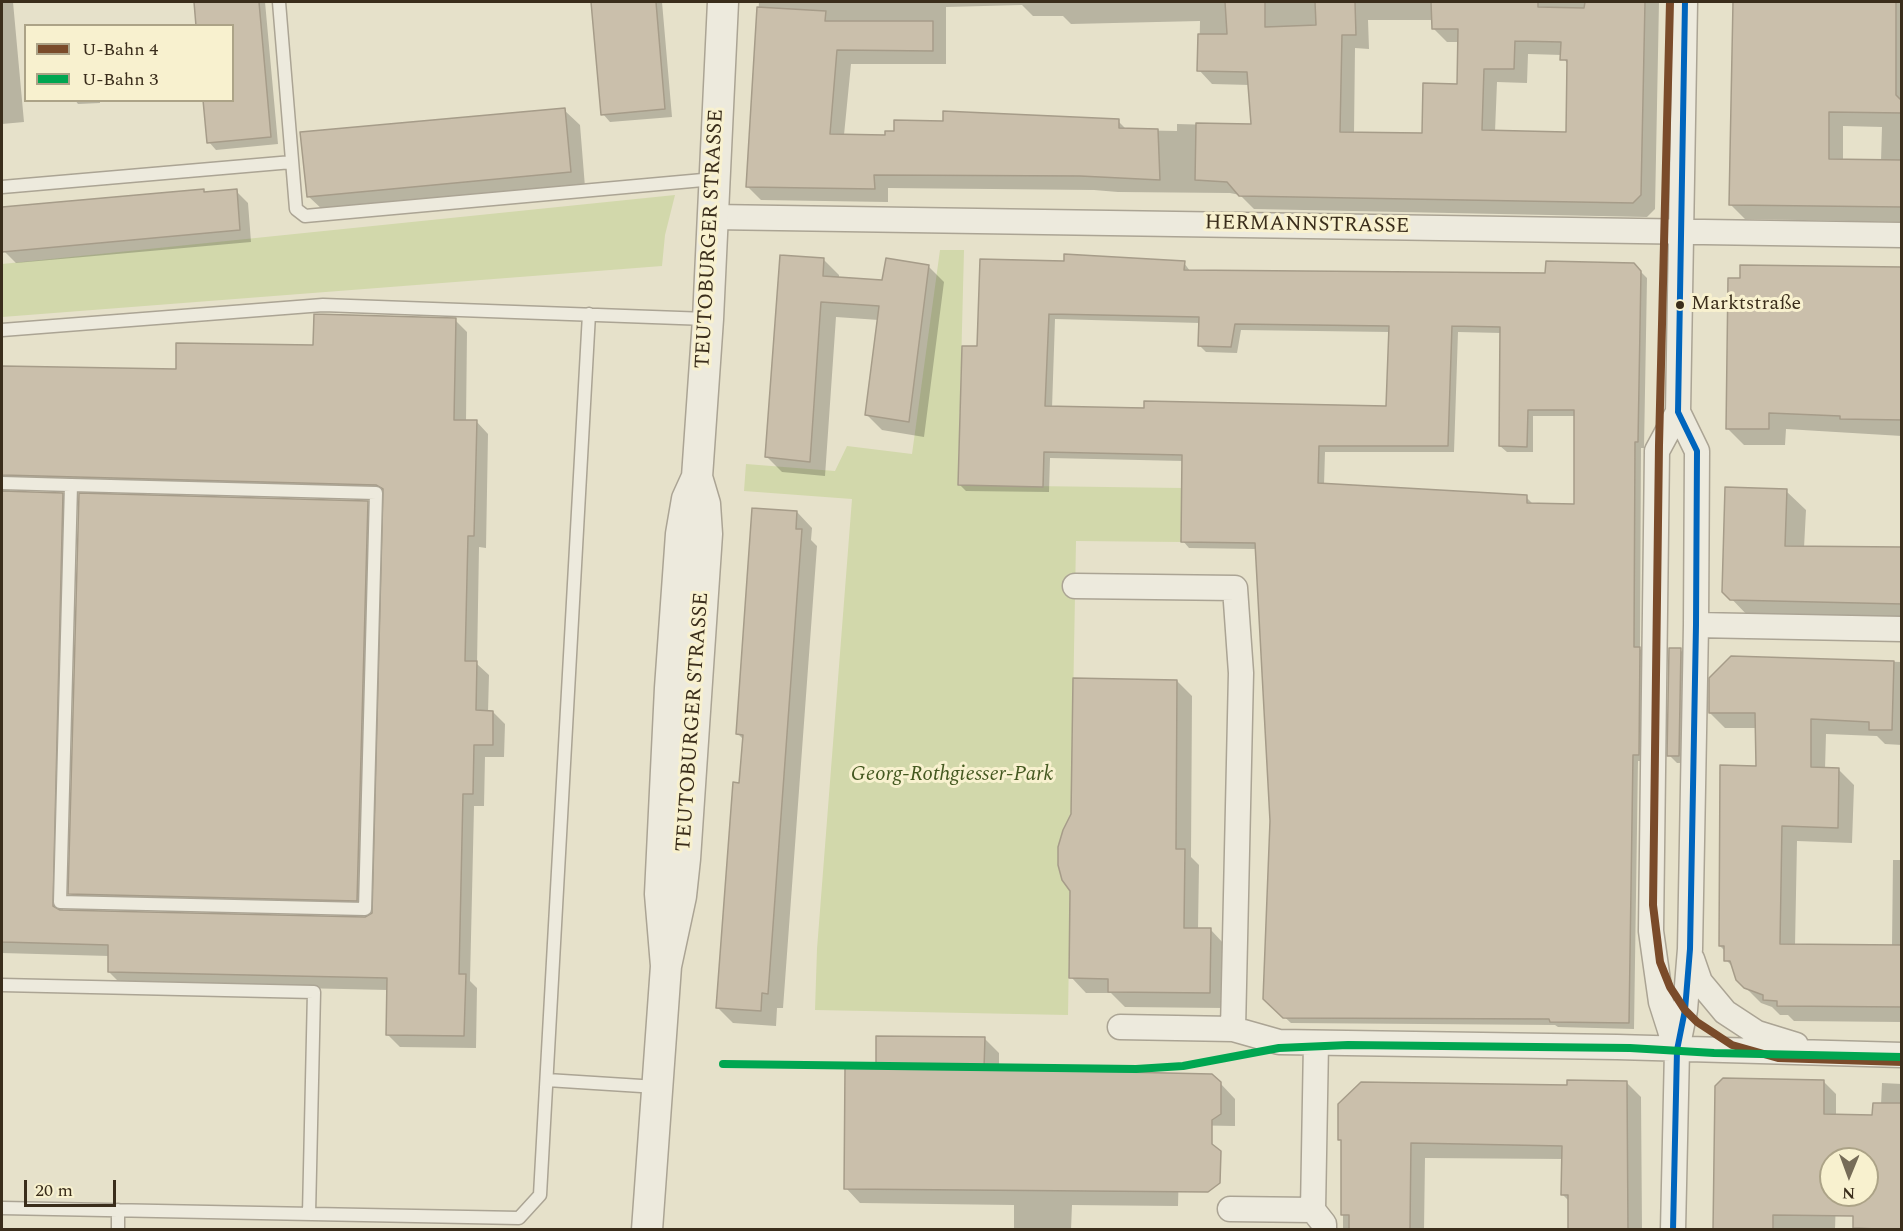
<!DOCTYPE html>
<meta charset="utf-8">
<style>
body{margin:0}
#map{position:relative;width:1903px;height:1231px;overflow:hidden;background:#e6e1ca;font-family:Spectral,serif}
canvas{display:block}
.frame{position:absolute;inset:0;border:3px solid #3a2d1b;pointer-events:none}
.legend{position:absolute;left:24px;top:24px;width:210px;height:78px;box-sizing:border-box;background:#f8f1cf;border:2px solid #aca387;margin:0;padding:8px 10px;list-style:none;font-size:18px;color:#3a2d1b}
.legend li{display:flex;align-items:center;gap:12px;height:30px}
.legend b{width:30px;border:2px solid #aca387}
.north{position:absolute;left:1819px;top:1147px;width:60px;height:60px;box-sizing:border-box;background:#f8f1cf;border:2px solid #aca387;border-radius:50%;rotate:181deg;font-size:16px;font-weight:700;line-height:24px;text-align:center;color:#3a2d1b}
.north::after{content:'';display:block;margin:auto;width:21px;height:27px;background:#766c58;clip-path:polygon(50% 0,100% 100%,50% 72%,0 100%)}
.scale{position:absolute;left:24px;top:1180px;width:92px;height:27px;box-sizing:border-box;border:3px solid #3a2d1b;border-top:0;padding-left:8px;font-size:18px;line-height:21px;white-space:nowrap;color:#3a2d1b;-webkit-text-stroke:4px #f8f1cf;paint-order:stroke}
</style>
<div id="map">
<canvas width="1903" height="1231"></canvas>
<div class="frame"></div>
<ul class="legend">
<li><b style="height:8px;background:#7a4b2a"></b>U-Bahn 4</li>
<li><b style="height:8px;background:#00a651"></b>U-Bahn 3</li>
</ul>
<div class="north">N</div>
<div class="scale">20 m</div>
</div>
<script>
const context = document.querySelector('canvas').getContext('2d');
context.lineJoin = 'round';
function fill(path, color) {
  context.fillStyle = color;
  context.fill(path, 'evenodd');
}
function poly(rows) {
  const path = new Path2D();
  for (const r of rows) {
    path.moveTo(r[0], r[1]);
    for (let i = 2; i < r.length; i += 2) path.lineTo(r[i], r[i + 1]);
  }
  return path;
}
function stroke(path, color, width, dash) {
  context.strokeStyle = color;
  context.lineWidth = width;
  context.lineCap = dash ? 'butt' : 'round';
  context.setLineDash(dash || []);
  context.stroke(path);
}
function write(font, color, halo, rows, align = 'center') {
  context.font = font + ' Spectral,serif';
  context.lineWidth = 6;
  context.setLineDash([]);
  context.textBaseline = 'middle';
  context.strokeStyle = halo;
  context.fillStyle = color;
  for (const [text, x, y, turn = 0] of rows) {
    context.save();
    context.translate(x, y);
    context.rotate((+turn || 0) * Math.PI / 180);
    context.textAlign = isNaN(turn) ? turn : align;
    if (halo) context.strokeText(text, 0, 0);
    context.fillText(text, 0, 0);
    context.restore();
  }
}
fill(poly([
 [675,195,665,235,662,266,2,317,2,264],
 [940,250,964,250,958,485,1182,488,1181,542,1076,541,1071,814,1063,830,1058,847,1058,865,1062,880,1070,891,1068,1015,815,1010,817,949,852,499,744,491,746,464,835,471,847,446,912,454]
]), '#d2d8ab');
fill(poly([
 [2,2,13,2,24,122,2,124],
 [196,2,265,2,278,144,216,150,209,142,232,100,232,26,198,26],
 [593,2,662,2,672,117,610,122,603,114],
 [759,2,1659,2,1655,209,1647,217,1254,209,1240,195,1230,193,1118,192,1094,190,888,188,888,202,761,200,747,186],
 [1022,5,1033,16,1063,16,1071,24,1200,21,1199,70,1212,84,1250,85,1252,126,1177,124,1177,131,1127,130,1118,121,886,136,844,135,851,64,946,64,946,7],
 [1368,20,1432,20,1433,28,1447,42,1459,42,1459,85,1423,135,1354,134,1355,48,1369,49],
 [1528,54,1562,55,1568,65,1568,133,1495,132,1497,82,1527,83],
 [1735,2,1902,2,1902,222,1745,219,1730,204],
 [1843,126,1882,127,1881,161,1843,161],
 [75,100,100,100,100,103,78,104],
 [564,110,580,125,585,187,324,211,308,196],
 [203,190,206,193,236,191,248,203,251,242,16,263,4,251,2,208],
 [1066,256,1184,263,1190,271,1547,275,1640,271,1647,278,1644,448,1641,448,1640,649,1646,655,1645,761,1638,761,1634,1029,1558,1027,1555,1025,1291,1023,1264,998,1271,821,1257,549,1189,548,1183,541,1184,461,1050,458,1049,492,966,491,960,485,979,348,1066,263],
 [1055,319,1200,323,1200,346,1206,352,1237,353,1241,330,1390,332,1387,407,1052,408],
 [1458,332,1501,333,1500,446,1507,452,1533,452,1533,416,1576,416,1576,505,1533,504,1526,497,1324,485,1325,452,1454,452],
 [824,260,839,275,839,279,884,281,928,266,944,282,924,437,882,430,866,414,879,320,836,317,825,476,782,472,766,456],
 [1902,270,1902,436,1786,429,1785,445,1744,445,1727,428,1741,279],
 [455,320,467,332,466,421,476,421,488,434,486,548,479,547,477,664,489,675,488,712,493,712,505,724,504,757,485,757,484,806,474,806,470,981,477,988,476,1048,400,1047,387,1034,388,990,121,984,109,972,109,956,2,953,2,367,178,370],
 [15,486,386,498,373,915,365,919,63,910,74,507,62,494,7,493],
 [1786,491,1806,510,1804,548,1902,548,1902,622,1751,619,1724,591],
 [367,503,379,514,368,912,82,905,70,893],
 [797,512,812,528,811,540,817,546,783,1008,777,1008,776,1026,733,1023,718,1008,741,785,744,740,737,733],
 [1680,650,1688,657,1686,763,1677,763,1669,755],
 [1732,658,1902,662,1902,745,1885,744,1877,736,1826,734,1825,769,1839,770,1854,785,1852,843,1797,841,1795,946,1892,946,1893,860,1902,860,1902,1022,1794,1021,1788,1015,1780,1015,1772,1007,1761,1003,1738,980,1734,968,1726,960,1725,951,1720,946,1757,768,1757,728,1725,728,1710,713],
 [1177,681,1192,696,1191,857,1199,865,1198,929,1210,929,1225,945,1224,1008,1125,1007,1111,993,1086,993,1071,977],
 [984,1038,999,1053,999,1071,1220,1083,1235,1099,1235,1126,1180,1125,1178,1206,1072,1205,1071,1230,1014,1230,1014,1205,860,1203,846,1188,877,1069],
 [1824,1082,1836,1094,1836,1116,1874,1117,1881,1105,1882,1083,1902,1084,1902,1230,1869,1230,1868,1197,1836,1197,1835,1230,1715,1230],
 [1831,1159,1867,1159,1867,1195,1831,1195],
 [1627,1083,1641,1097,1642,1230,1569,1230,1570,1202,1563,1195,1563,1159,1425,1158,1424,1230,1343,1230,1343,1142,1340,1139,1568,1086]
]), '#0003');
const building = poly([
 [194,2,259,2,271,137,207,143,203,100,232,100,232,26,196,26,194,2],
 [591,2,656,2,665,109,601,115,591,2],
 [1225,2,1265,2,1265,27,1316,25,1315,2,1355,2,1356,35,1342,35,1340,132,1422,133,1423,83,1457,84,1458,29,1432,29,1431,2,1538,2,1538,7,1584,8,1585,2,1645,2,1641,195,1633,203,1239,196,1227,182,1195,180,1196,123,1251,124,1247,72,1197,71,1198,34,1227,34,1225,2],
 [1515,41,1561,42,1560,60,1567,60,1566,132,1482,130,1484,69,1514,69,1515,41],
 [1733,2,1896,2,1896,95,1902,101,1902,113,1829,112,1829,159,1902,160,1902,207,1729,205,1733,2],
 [757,7,826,11,825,21,933,21,933,51,837,50,830,134,885,135,885,131,894,131,894,120,943,121,943,111,1119,119,1119,128,1158,129,1160,180,1080,176,874,175,875,189,746,187,757,7],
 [565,108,571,172,307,197,300,132,565,108],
 [204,189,204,192,237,189,240,230,2,252,2,207,204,189],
 [1064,254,1185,261,1184,270,1545,273,1546,261,1634,263,1641,271,1638,442,1635,442,1634,647,1640,647,1639,755,1633,755,1629,1023,1550,1022,1549,1019,1283,1018,1263,999,1270,821,1255,543,1181,542,1182,455,1044,452,1043,487,958,485,962,346,977,346,980,259,1064,261,1064,254],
 [1049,314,1199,317,1198,346,1231,347,1235,324,1389,326,1386,406,1144,401,1144,408,1045,406,1049,314],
 [1452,326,1500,327,1499,446,1527,447,1528,410,1574,410,1574,504,1527,503,1527,495,1318,483,1319,446,1448,446,1452,326],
 [780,255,824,258,823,276,882,280,886,258,929,265,909,422,865,415,879,306,821,302,810,462,765,457,780,255],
 [1740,265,1902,267,1902,420,1840,419,1840,416,1769,413,1769,429,1726,429,1728,278,1740,278,1740,265],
 [314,314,456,318,454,420,477,420,474,536,468,536,465,661,477,661,476,710,493,711,493,745,474,745,473,794,463,794,459,974,466,974,464,1036,386,1035,387,978,108,972,108,945,2,942,2,491,63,493,53,906,60,910,365,917,372,913,383,489,376,485,2,475,2,366,176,369,176,343,313,345,314,314],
 [1725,487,1787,489,1785,546,1902,547,1902,604,1730,600,1722,592,1725,487],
 [79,493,368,501,357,901,68,894,79,493],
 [752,508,797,511,796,529,802,529,768,994,762,993,761,1011,716,1008,733,782,739,783,743,735,736,734,752,508],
 [1669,648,1681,648,1679,756,1667,756,1669,648],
 [1731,656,1894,661,1892,730,1869,730,1869,722,1811,719,1811,767,1839,768,1838,828,1782,826,1780,944,1902,945,1902,1007,1777,1006,1777,1001,1763,1000,1763,995,1744,988,1736,980,1730,961,1724,961,1724,946,1719,946,1720,765,1756,766,1755,713,1709,713,1709,678,1731,656],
 [1073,678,1177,680,1176,849,1185,849,1184,928,1211,928,1210,993,1108,992,1108,979,1069,978,1070,891,1062,880,1058,865,1058,847,1063,830,1071,814,1073,678],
 [876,1036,985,1037,984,1069,1212,1074,1221,1082,1221,1114,1212,1120,1212,1144,1221,1151,1220,1183,1208,1192,844,1189,845,1068,876,1068,876,1036],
 [1723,1078,1824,1080,1824,1114,1872,1115,1873,1103,1902,1103,1902,1230,1853,1228,1853,1216,1773,1215,1773,1230,1713,1230,1715,1086,1723,1078],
 [1831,1159,1867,1159,1867,1195,1831,1195,1831,1159],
 [1567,1080,1627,1081,1628,1230,1568,1230,1568,1195,1561,1195,1562,1146,1411,1143,1410,1230,1349,1230,1349,1215,1341,1215,1341,1140,1338,1140,1338,1104,1361,1082,1567,1085,1567,1080]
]);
fill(building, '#cabfab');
stroke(building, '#a69c89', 1.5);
const service = poly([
 [279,2,296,209,305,216,714,179],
 [2,187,292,162],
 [2,330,323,305,707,319],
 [2,483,71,485,227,489,376,493,365,909,60,902,71,485],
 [2,985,314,992,309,1214],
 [547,1080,657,1087],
 [2,1208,519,1218,540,1195,589,314],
 [118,1230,118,1210]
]);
const minor = poly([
 [713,217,1902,235],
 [1075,586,1235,588,1241,673,1233,1029],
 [1696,625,1902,629],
 [1692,959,1700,982,1725,1012,1757,1033,1796,1045],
 [1120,1027,1233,1029,1279,1042,1617,1047,1902,1055],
 [1676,1049,1661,1002,1651,931,1657,451,1678,412],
 [1230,1209,1313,1210,1324,1224,1324,1230],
 [1313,1210,1316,1043],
 [1673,1230,1677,1050,1685,1010,1690,949,1696,625,1697,451,1678,412,1685,2]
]);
const tertiary = poly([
 [666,966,660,894,670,688,681,534,687,499,697,477,708,319,723,2],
 [647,1230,666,966,681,896,685,859,707,534,705,504,697,477]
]);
stroke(service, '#aba494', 15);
stroke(minor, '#aba494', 27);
stroke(tertiary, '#aba494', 33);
stroke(service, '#edeadd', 12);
stroke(minor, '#edeadd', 24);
stroke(tertiary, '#edeadd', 30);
stroke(poly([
 [1673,1230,1677,1050,1685,1010,1690,949,1696,625,1697,451,1678,412,1685,2]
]), '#0065bd', 6);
stroke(poly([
 [1670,2,1659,445,1653,905,1660,962,1670,987,1685,1010,1697,1022,1732,1045,1778,1058,1902,1062]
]), '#7a4b2a', 8);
stroke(poly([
 [723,1064,1136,1069,1183,1066,1279,1048,1348,1045,1630,1048,1714,1053,1902,1057]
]), '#00a651', 8);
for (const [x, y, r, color] of [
 [1680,305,5,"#3a2d1b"]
]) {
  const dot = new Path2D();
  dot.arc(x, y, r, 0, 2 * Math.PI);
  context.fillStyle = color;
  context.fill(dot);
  stroke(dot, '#f8f1cf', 2);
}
write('20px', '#3a2d1b', '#f8f1cf', [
 ["Marktstraße",1691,305]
], 'left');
write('21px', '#3a2d1b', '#f8f1cf', [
 ["HERMANNSTRASSE",1307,226,1],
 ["TEUTOBURGER STRASSE",711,239,-87],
 ["TEUTOBURGER STRASSE",694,722,-86]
]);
write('italic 21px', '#445820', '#f8f1cf', [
 ["Georg-Rothgiesser-Park",952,776]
]);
</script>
